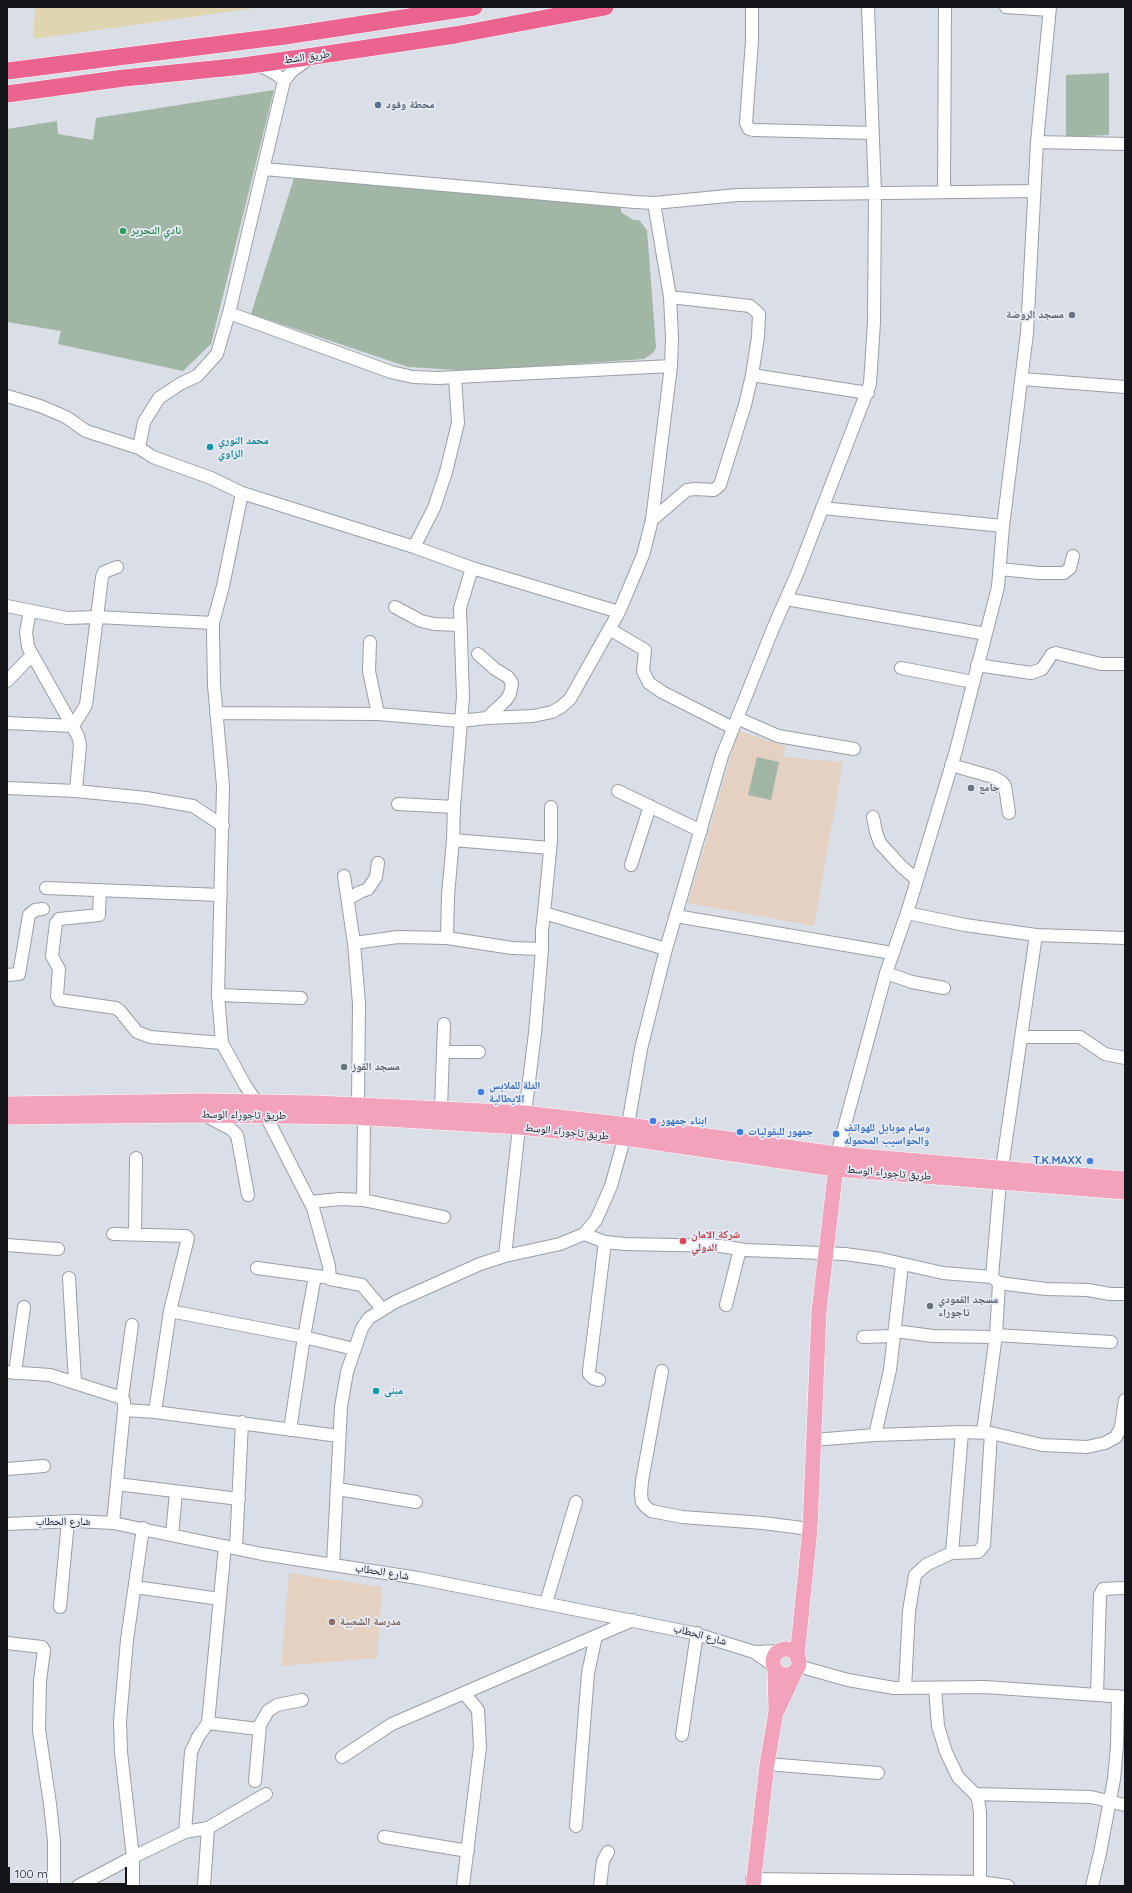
<!DOCTYPE html>
<meta charset="utf-8">
<style>
body{margin:0}
#map{position:relative;width:1132px;height:1893px;overflow:hidden;background:#dadfe7;font-family:Quicksand,sans-serif}
canvas{display:block}
.frame{position:absolute;inset:0;border:8px solid #131518;pointer-events:none}
.scale{position:absolute;left:8px;top:1867px;width:119px;height:18px;box-sizing:border-box;border:2px solid #131518;border-top:0;padding-left:5px;font-size:12px;line-height:14px;white-space:nowrap;color:#131518;-webkit-text-stroke:3px #e7ecf5;paint-order:stroke}
</style>
<div id="map">
<canvas width="1132" height="1893"></canvas>
<div class="frame"></div>
<div class="scale">100 m</div>
</div>
<script>
const context = document.querySelector('canvas').getContext('2d');
context.lineJoin = 'round';
function fill(path, color) {
  context.fillStyle = color;
  context.fill(path, 'evenodd');
}
function poly(rows) {
  const path = new Path2D();
  for (const r of rows) {
    if (r.length === 3) {
      path.moveTo(r[0] + r[2], r[1]);
      path.arc(r[0], r[1], r[2], 0, 2 * Math.PI);
      continue;
    }
    path.moveTo(r[0], r[1]);
    for (let i = 2; i < r.length; i += 2) path.lineTo(r[i], r[i + 1]);
  }
  return path;
}
function stroke(path, color, width, dash) {
  context.strokeStyle = color;
  context.lineWidth = width;
  context.lineCap = dash ? 'butt' : 'round';
  context.setLineDash(dash || []);
  context.stroke(path);
}
function write(font, color, halo, rows, align = 'center') {
  context.font = font + ' Quicksand,"Noto Naskh Arabic",sans-serif';
  context.lineWidth = 3.5;
  context.setLineDash([]);
  context.textBaseline = 'middle';
  context.strokeStyle = halo;
  context.fillStyle = color;
  for (const [text, x, y, turn = 0] of rows) {
    context.save();
    context.translate(x, y);
    context.rotate((+turn || 0) * Math.PI / 180);
    context.textAlign = isNaN(turn) ? turn : align;
    if (halo) context.strokeText(text, 0, 0);
    context.fillText(text, 0, 0);
    context.restore();
  }
}
fill(poly([
 [738,731,785,746,783,757,843,762,814,926,688,903],
 [289,1573,382,1587,377,1658,281,1666]
]), '#e4d1c1');
fill(poly([
 [1109,73,1109,135,1066,137,1066,75],
 [274,90,211,344,183,371,58,344,61,331,7,322,7,129,57,121,58,134,93,140,96,118],
 [294,178,621,207,621,212,633,220,639,220,647,230,656,347,654,352,644,359,529,367,523,369,473,371,408,367,251,314],
 [757,757,779,762,771,800,748,795]
]), '#a1b6a5');
fill(poly([
 [35,7,263,7,33,39]
]), '#dfd5b0');
const minor = poly([
 [752,7,752,41,746,123,749,129,754,130,872,133],
 [1006,7,1049,10],
 [257,64,276,74,284,81],
 [1037,142,1125,144],
 [264,169,635,202,654,203,738,195,1034,191],
 [944,192,945,7],
 [229,313,391,372,413,377,438,378,671,366],
 [752,375,868,393],
 [455,377,458,423,446,472,434,508,414,547,472,568,619,612],
 [1022,379,1125,387],
 [7,396,40,406,66,417,86,431,139,448,153,457,211,478,242,493,414,547],
 [139,448,144,422,159,398,180,384,197,376,217,354,229,313,284,81,292,71,310,58],
 [242,493,223,586,213,623,213,634,214,685,223,786,218,995,222,1043,245,1085,266,1116,313,1208,329,1266,330,1279,362,1285,382,1309],
 [822,508,1003,526],
 [652,520,687,490,695,489,714,490,720,485,745,405,752,375,758,337,759,314,750,306,670,297],
 [1000,569,1039,573,1064,573,1070,568,1073,556],
 [786,599,986,634],
 [7,606,67,618,97,617,213,623],
 [395,607,421,621,434,624,460,625],
 [30,611,26,632,28,647,78,736,80,745,76,791],
 [611,630,645,650,643,671,649,683,662,692,733,728],
 [370,642,369,671,378,714],
 [478,654,495,669,508,677,512,683,510,694,506,700,487,718],
 [977,665,1031,673,1042,669,1052,654,1056,653,1101,664,1125,664],
 [901,668,973,682],
 [7,681,32,655],
 [216,713,378,714,460,721,487,718,533,716,552,712,561,707,570,699,619,612,643,555,652,520,671,366,672,338,670,297,654,203],
 [737,718,778,736,854,749],
 [7,723,73,726,86,705,102,577,104,572,117,567],
 [951,765,993,777,1002,782,1005,786,1009,813],
 [7,788,76,791,146,798,193,806,223,826],
 [618,791,701,831],
 [398,804,454,807],
 [873,817,876,832,880,843,901,866,917,880],
 [453,840,550,848],
 [631,865,650,806],
 [344,876,354,943,359,1004,358,1104],
 [46,888,221,895],
 [100,890,99,915,59,919,56,923,52,956,59,969,57,996,59,1000,116,1008,120,1011,137,1032,150,1037,222,1043],
 [348,899,360,892,368,889,376,877,378,863],
 [544,913,551,841,551,807],
 [907,913,965,925,1036,935,1125,938],
 [676,916,892,953],
 [447,938,448,895,453,840,454,807,463,697,460,608,472,568],
 [354,943,398,937,447,938,512,948,542,949],
 [886,973,912,982,944,988],
 [7,975,19,974,29,915,35,910,43,909],
 [218,995,301,998],
 [1021,1037,1080,1037,1105,1054,1125,1058],
 [443,1052,479,1052],
 [441,1108,444,1024],
 [525,1113,535,1033,542,949,542,930,544,913,666,949],
 [206,1116,231,1129,237,1135,248,1195],
 [837,1154,886,973,907,913,955,754,998,587,1003,526,1027,333,1037,142,1050,7],
 [1002,1168,1036,935],
 [363,1200,364,1118],
 [310,1202,340,1199,363,1200,444,1217],
 [135,1233,136,1158],
 [113,1234,186,1236,188,1238,170,1311,155,1412],
 [584,1234,605,1242,625,1244,721,1246,745,1250,845,1254,881,1259,943,1273,992,1277,999,1283,1046,1289,1088,1290,1110,1294,1125,1294],
 [7,1245,58,1249],
 [505,1256,519,1127],
 [257,1268,323,1277],
 [992,1277,1000,1182],
 [69,1278,75,1382],
 [726,1305,740,1249],
 [170,1311,304,1337,354,1349],
 [895,1331,933,1336,996,1337],
 [996,1335,1111,1342],
 [863,1337,894,1336],
 [662,1371,642,1481,641,1494,642,1502,645,1506,651,1511,682,1517,763,1523,810,1529],
 [7,1372,50,1375,122,1398],
 [15,1373,24,1307],
 [599,1380,593,1378,589,1374,589,1371,605,1242],
 [124,1410,155,1412,339,1436],
 [290,1430,304,1337,315,1276],
 [983,1432,996,1335,999,1283],
 [875,1435,890,1370,902,1265],
 [814,1440,875,1435,962,1432,991,1433,1042,1445,1087,1447,1105,1443,1116,1437,1121,1427,1125,1400],
 [7,1469,44,1466],
 [117,1484,239,1499],
 [338,1489,416,1502],
 [113,1523,124,1410,124,1401,122,1398,132,1325],
 [7,1524,75,1521,113,1523,262,1554,418,1578,693,1633,754,1652,773,1665],
 [172,1535,176,1492],
 [236,1548,242,1422],
 [952,1553,962,1432],
 [333,1564,341,1407,347,1372,362,1328,369,1318,395,1302,480,1264,505,1256,560,1244,584,1234,596,1220,611,1186,628,1125,641,1049,666,949,722,756,774,626,797,574,870,384,874,322,875,193,868,7],
 [135,1587,220,1599],
 [546,1603,576,1502],
 [60,1607,68,1521],
 [7,1643,42,1647,44,1650,40,1681,39,1730,50,1804,54,1841,54,1886],
 [754,1652,779,1651],
 [798,1666,848,1680,894,1688,985,1687,1125,1697],
 [905,1688,909,1611,915,1575,926,1565,947,1555,952,1553,978,1552,984,1545,991,1433],
 [935,1689,938,1726,946,1752,958,1777,975,1794,978,1799,980,1812,980,1886],
 [1097,1695,1100,1595,1103,1589,1123,1588],
 [208,1723,258,1729],
 [682,1735,697,1633],
 [342,1757,392,1724,633,1620],
 [767,1764,878,1773],
 [255,1781,260,1725,268,1711,277,1705,302,1700],
 [975,1794,1091,1797,1125,1805],
 [576,1826,588,1673,596,1636],
 [185,1832,191,1752,198,1737,208,1723,225,1546],
 [384,1837,468,1851],
 [752,1879,981,1882,1008,1886],
 [78,1886,133,1857,185,1832,208,1828,266,1794],
 [133,1886,133,1857,121,1752,120,1721,127,1640,143,1528],
 [204,1886,208,1828],
 [463,1886,480,1747,478,1710,464,1693],
 [600,1886,603,1861,608,1852],
 [1092,1886,1100,1853,1114,1779,1117,1746,1118,1696]
]);
const major = poly([
 [7,1104,203,1101,316,1103,525,1113,628,1125,837,1154,1125,1179],
 [7,1117,203,1115,351,1117,519,1127,624,1138,835,1169,1125,1192],
 [786,1662,13],
 [797,1657,810,1529,819,1311,837,1159],
 [778,1709,795,1672],
 [753,1886,767,1764,776,1712,775,1670]
]);
const highway = poly([
 [7,71,285,36,474,7],
 [7,94,124,78,243,66,314,56,455,35,605,7]
]);
stroke(minor, '#999ea6', 14);
stroke(major, '#fff', 16);
stroke(highway, '#fff', 18);
stroke(minor, '#fff', 12);
stroke(major, '#f3a2bc', 15);
stroke(highway, '#eb6490', 17);
for (const [x, y, r, color] of [
 [378,105,4,"#5c6f8a"],
 [123,231,4,"#2e9e5b"],
 [1072,315,4,"#6b7280"],
 [210,447,4,"#0f9aa8"],
 [971,788,4,"#6b7280"],
 [344,1067,4,"#6b7280"],
 [481,1092,4,"#3f7fe0"],
 [653,1121,4,"#3f7fe0"],
 [740,1132,4,"#3f7fe0"],
 [836,1134,4,"#3f7fe0"],
 [1090,1161,4,"#3f7fe0"],
 [683,1241,4,"#e0444e"],
 [930,1306,4,"#6b7280"],
 [376,1391,4,"#0f9aa8"],
 [332,1622,4,"#8d6e63"]
]) {
  const dot = new Path2D();
  dot.arc(x, y, r, 0, 2 * Math.PI);
  context.fillStyle = color;
  context.fill(dot);
  stroke(dot, '#e7ecf5', 1.5);
}
write('11px', '#131518', '#e7ecf5', [
 ["طريق الشط",307,57,-8],
 ["طريق تاجوراء الوسط",244,1115,1],
 ["طريق تاجوراء الوسط",567,1132,6],
 ["طريق تاجوراء الوسط",889,1173,5],
 ["شارع الحطاب",63,1522],
 ["شارع الحطاب",382,1572,9],
 ["شارع الحطاب",700,1635,15]
]);
write('bold 11px', '#4e5e75', '#e7ecf5', [
 ["محطة وقود",386,105]
], 'left');
write('bold 11px', '#27864d', '#e7ecf5', [
 ["نادي التحرير",131,231]
], 'left');
write('bold 11px', '#5b616d', '#e7ecf5', [
 ["مسجد الروضة",1064,315,"right"],
 ["جامع",979,788],
 ["مسجد القوز",352,1067],
 ["مسجد القمودي",938,1300],
 ["تاجوراء",938,1313]
], 'left');
write('bold 11px', '#0d838f', '#e7ecf5', [
 ["محمد النوري",218,441],
 ["الزاوي",218,454],
 ["مبنى",384,1391]
], 'left');
write('bold 11px', '#366cbe', '#e7ecf5', [
 ["التلة للملابس",489,1086],
 ["الايطالية",489,1099],
 ["ابناء جمهور",661,1121],
 ["وسام موبايل للهواتف",844,1128],
 ["والحواسيب المحموله",844,1141],
 ["جمهور للبقوليات",748,1132],
 ["T.K.MAXX",1082,1161,"right"]
], 'left');
write('bold 11px', '#be3a42', '#e7ecf5', [
 ["شركة الامان",691,1235],
 ["الدولي",691,1248]
], 'left');
write('bold 11px', '#785e54', '#e7ecf5', [
 ["مدرسة الشعبية",340,1622]
], 'left');
</script>
